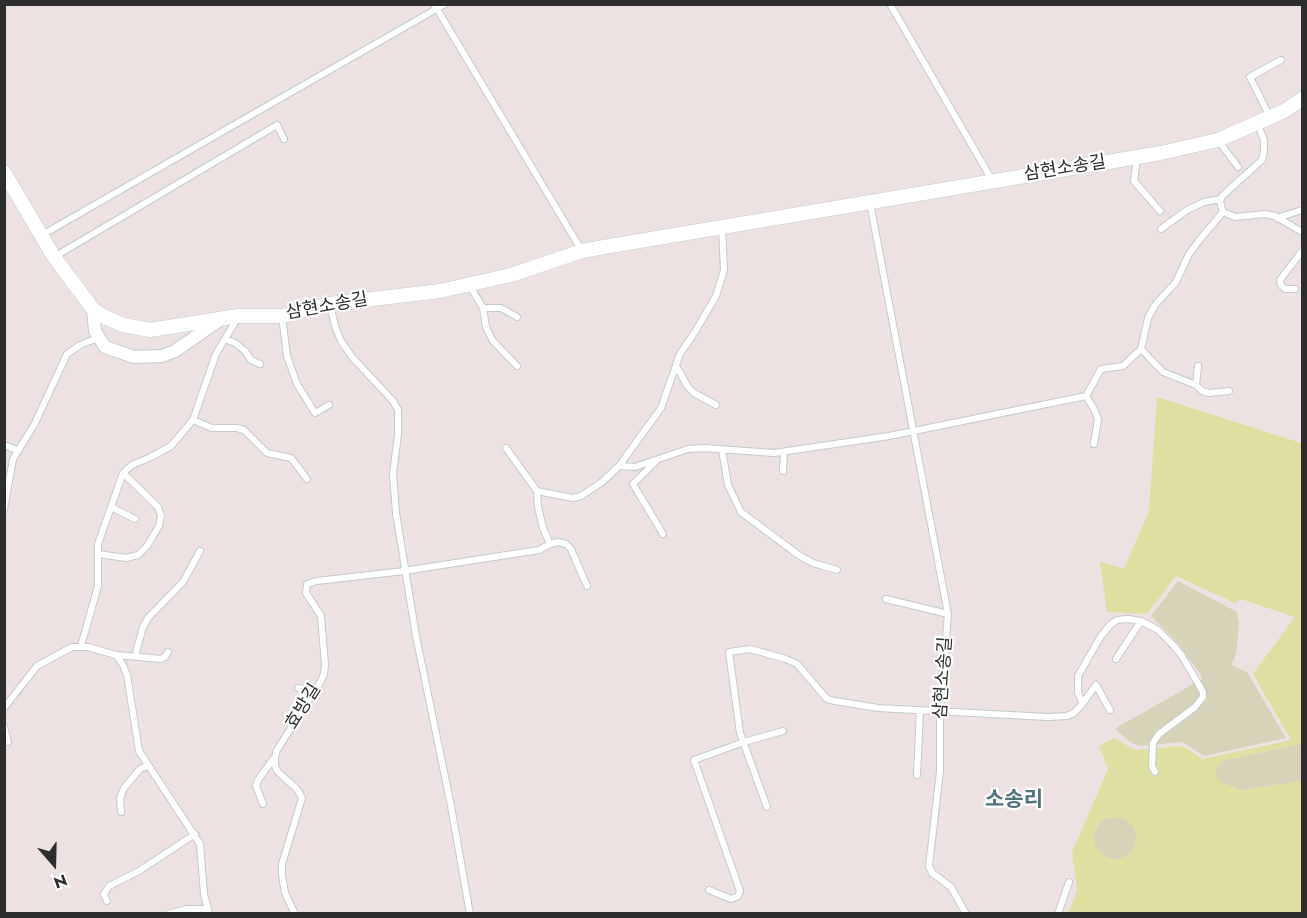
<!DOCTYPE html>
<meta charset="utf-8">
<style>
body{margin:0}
#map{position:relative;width:1307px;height:918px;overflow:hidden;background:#ede1e1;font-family:Jost,sans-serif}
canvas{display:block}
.frame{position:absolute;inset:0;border:6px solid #2d2d2d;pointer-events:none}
.north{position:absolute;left:24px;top:834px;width:60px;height:60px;-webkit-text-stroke:4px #fff;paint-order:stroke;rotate:160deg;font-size:16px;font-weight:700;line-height:24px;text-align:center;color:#2d2d2d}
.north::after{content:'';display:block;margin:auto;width:21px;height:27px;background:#2d2d2d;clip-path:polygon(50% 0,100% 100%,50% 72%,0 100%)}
</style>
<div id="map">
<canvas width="1307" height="918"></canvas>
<div class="frame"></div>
<div class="north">N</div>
</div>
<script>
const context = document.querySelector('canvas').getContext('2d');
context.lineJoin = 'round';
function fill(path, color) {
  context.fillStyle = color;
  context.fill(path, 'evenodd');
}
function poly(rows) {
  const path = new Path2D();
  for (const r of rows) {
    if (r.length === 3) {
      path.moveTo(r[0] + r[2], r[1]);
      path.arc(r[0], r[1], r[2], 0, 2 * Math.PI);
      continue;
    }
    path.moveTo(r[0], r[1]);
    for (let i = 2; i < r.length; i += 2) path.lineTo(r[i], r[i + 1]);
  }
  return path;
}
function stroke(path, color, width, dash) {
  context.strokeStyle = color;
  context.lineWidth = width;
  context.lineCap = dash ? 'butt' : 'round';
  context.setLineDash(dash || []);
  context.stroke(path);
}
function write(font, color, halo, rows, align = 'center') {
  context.font = font + ' Jost,"Noto Sans KR",sans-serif';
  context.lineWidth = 4.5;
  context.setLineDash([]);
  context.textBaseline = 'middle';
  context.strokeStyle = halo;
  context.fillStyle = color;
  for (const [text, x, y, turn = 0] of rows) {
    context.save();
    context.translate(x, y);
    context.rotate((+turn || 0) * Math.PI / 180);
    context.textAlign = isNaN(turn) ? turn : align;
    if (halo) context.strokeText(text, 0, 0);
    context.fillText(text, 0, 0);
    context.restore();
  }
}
fill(poly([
 [1157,397,1301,443,1302,442,1302,744,1222,761,1240,790,1302,781,1302,913,1068,914,1077,890,1072,852,1108,769,1099,746,1114,738,1135,750,1183,746,1203,759,1291,740,1253,674,1295,617,1241,599,1235,603,1176,576,1147,614,1107,612,1100,561,1124,569,1149,511],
 [1110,817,1134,828,1136,835,1133,849,1128,854,1116,859,1103,855,1095,844,1095,831,1098,825]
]), '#dde0a1');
fill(poly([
 [1178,581,1237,612,1239,623,1236,654,1231,665,1247,672,1286,738,1204,756,1182,742,1140,746,1132,743,1118,732,1116,728,1202,679,1200,673,1175,640,1151,616],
 [1302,744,1302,781,1240,790,1219,781,1215,772,1222,761],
 [1115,838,21]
]), '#d6d3b9');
const service = poly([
 [434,4,582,251],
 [890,4,992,180],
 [1270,117,1250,77,1281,60],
 [1218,140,1238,167],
 [1137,158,1134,181,1160,211],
 [870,203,948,614,940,711,940,771,929,866,932,873,951,887,966,914],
 [1223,212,1220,202,1222,196,1262,160,1264,151,1264,140,1257,123],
 [1277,218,1302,210],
 [1161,229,1187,210,1204,202,1221,199],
 [42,235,445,4],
 [54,257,277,125,284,139],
 [470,286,483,308,486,327,493,341,517,366],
 [1295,289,1285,289,1281,285,1280,280,1302,251],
 [330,305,335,326,341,341,352,357,393,401,398,410,398,434,393,474,396,513,416,636,451,806,470,914],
 [483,308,501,308,517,317],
 [282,316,287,356,297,384,315,413,329,405],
 [225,339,235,343,245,351,251,360,260,364],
 [1141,349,1163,372,1196,385,1202,391,1209,393,1229,391],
 [676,366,688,387,694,393,716,405],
 [1196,385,1198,366],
 [1086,396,1094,409,1098,419,1094,444],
 [193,420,212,428,237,428,244,430,267,453,291,458,307,479],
 [4,445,17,450],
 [506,448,537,491],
 [722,450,728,485,741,512,800,556,813,563,837,570],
 [655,462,633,484,663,534],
 [619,466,661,408,680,354,695,332,716,296,724,270,722,228],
 [783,471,784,452],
 [111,507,135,519],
 [4,509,13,459,34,425,67,354,80,345,98,338],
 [550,544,558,542,566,544,571,549,587,586],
 [98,554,126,558,138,555,147,546,159,526,161,516,158,507,123,473],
 [886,599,948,614],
 [81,646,98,586,98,544,123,473,132,465,151,457,171,446,193,420,216,354,238,317],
 [116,655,161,659,165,657,168,652],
 [135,656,143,627,148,618,183,582,200,551],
 [1116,659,1141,621],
 [298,688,315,691],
 [1083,703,1096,685,1110,710],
 [4,708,37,666,72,647,88,647,116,655,123,665,127,675,139,751,200,844,204,894,209,914],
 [4,727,8,742],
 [917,775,920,710],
 [263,804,256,786,258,780,274,758],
 [767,807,740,733,729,652,750,649,786,659,797,664,827,699,835,701,878,708,1048,717,1067,716,1074,713,1083,703,1078,693,1078,676,1101,636,1110,625,1117,620,1128,619,1141,621,1158,630,1173,645,1182,656,1203,692,1203,697,1195,707,1159,734,1153,743,1152,766,1155,772],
 [121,812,120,798,124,788,140,769,147,766],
 [709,890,731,899,738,896,740,891,694,760,744,742,783,731],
 [107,901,104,894,109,886,139,871,195,834],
 [168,914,187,909,207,909],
 [295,914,285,893,282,875,282,864,302,798,297,789,278,772,275,766,275,757,277,750,321,681,324,674,325,665,321,616,306,593,307,584,317,581,404,571,539,550,550,544,543,528,538,507,537,491,573,498,581,496,602,482,619,466,635,467,688,449,704,448,774,453,889,436,1086,396,1101,369,1123,366,1141,349,1148,318,1155,305,1176,282,1189,254,1201,238,1223,212,1235,217,1265,214,1275,216,1302,232],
 [1058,914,1069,882]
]);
const minor = poly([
 [93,309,95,331,105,347,134,357,162,356,175,351,221,319]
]);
const tertiary = poly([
 [4,172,54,257,93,309,105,317,123,325,150,330,238,316,282,316,330,304,440,291,511,275,582,251,604,247,1161,153,1218,140,1284,111,1302,99]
]);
stroke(service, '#c2cbce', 8);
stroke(minor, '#c2cbce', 14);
stroke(tertiary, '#c2cbce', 15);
stroke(service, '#fff', 6);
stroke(minor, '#fff', 12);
stroke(tertiary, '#fff', 14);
write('18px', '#2d2d2d', '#fff', [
 ["삼현소송길",1065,169,-9],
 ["삼현소송길",327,307,-10],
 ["삼현소송길",944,678,-86],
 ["효방길",304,707,-58]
]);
write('bold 21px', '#50727b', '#fff', [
 ["소송리",1014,801]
]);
</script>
